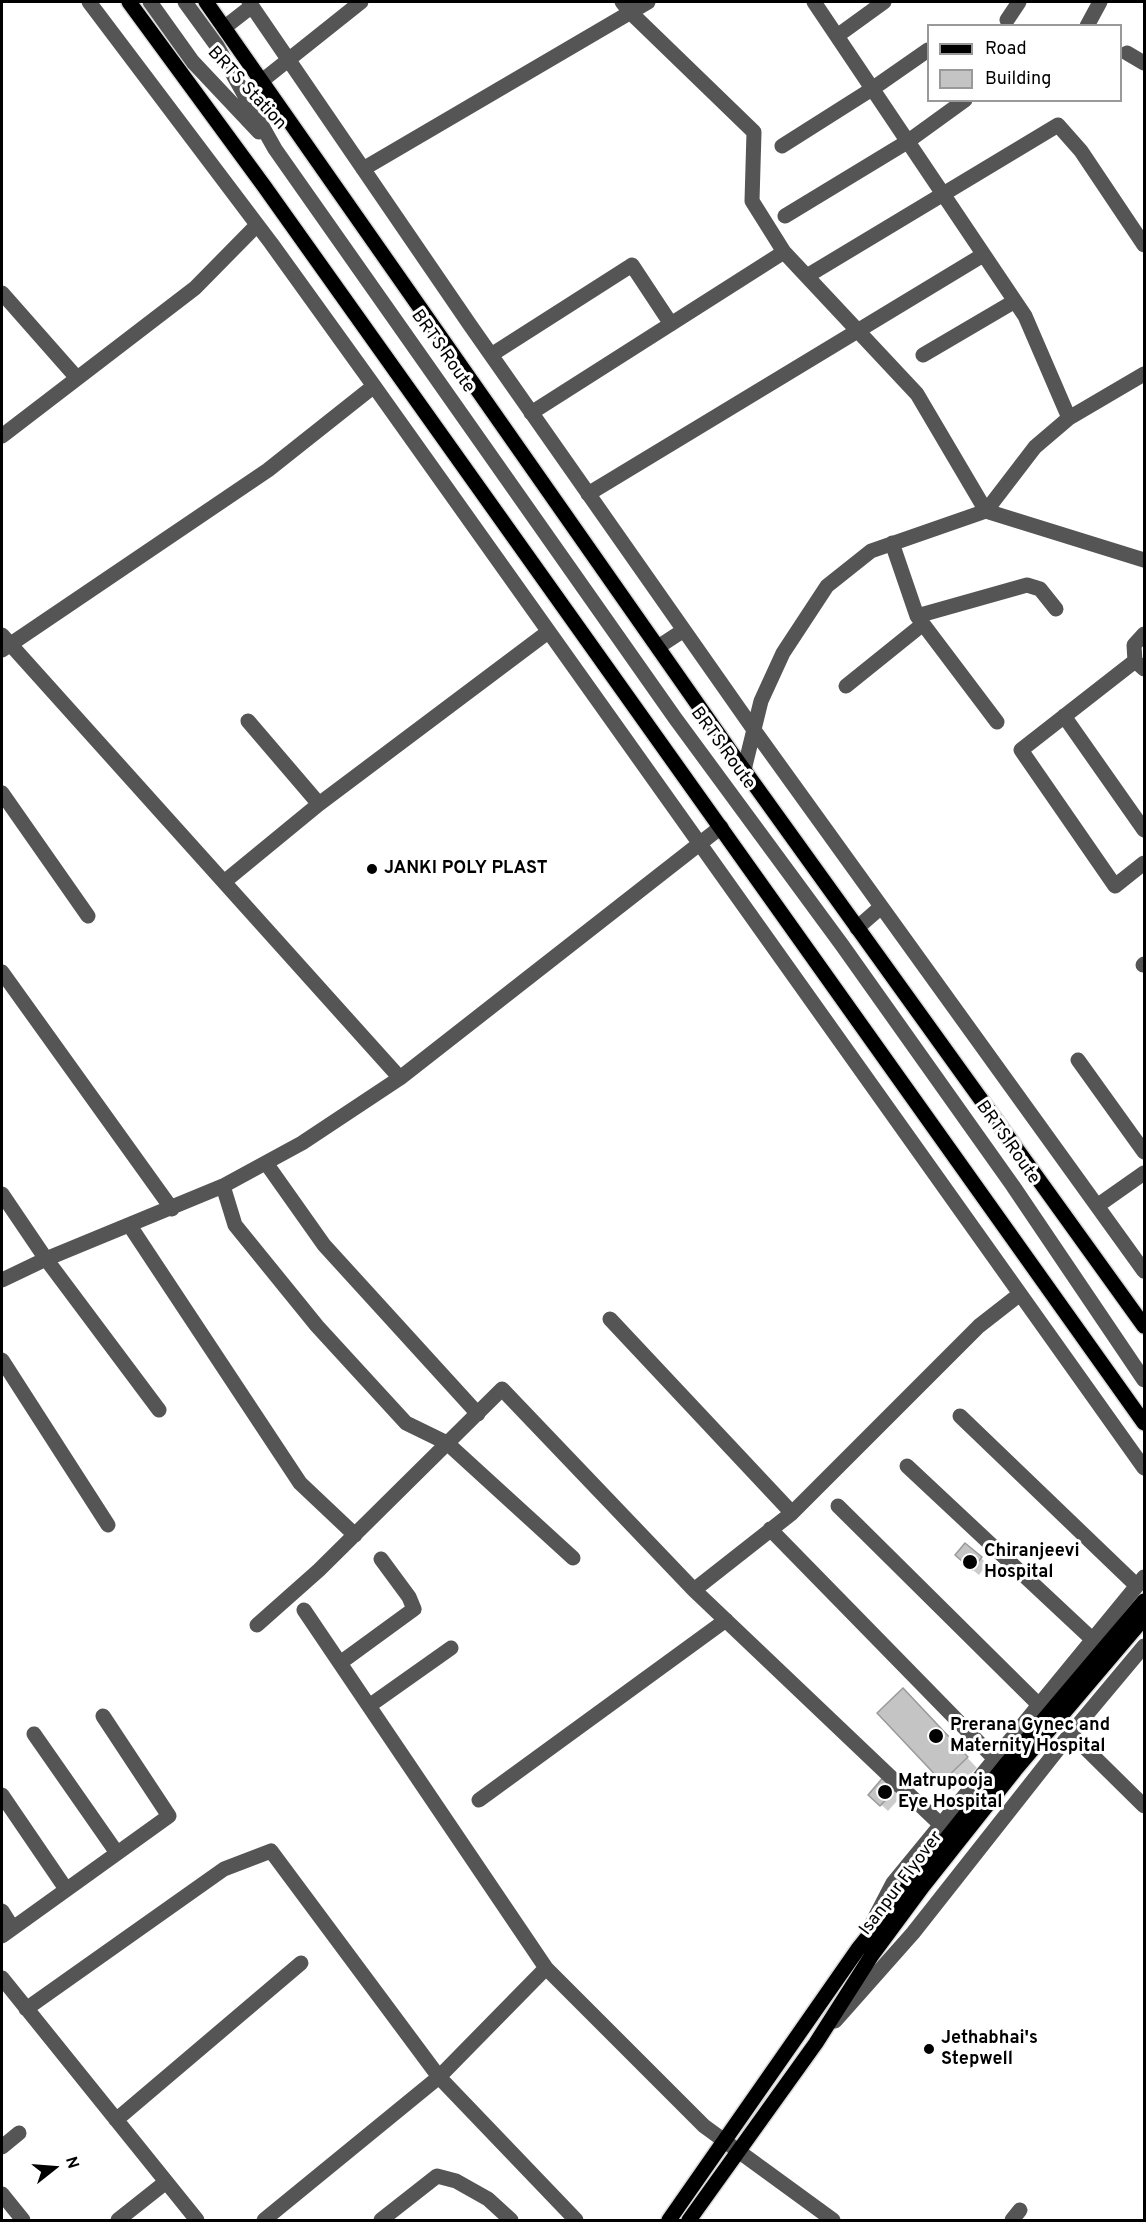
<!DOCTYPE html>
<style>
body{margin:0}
#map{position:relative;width:1146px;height:2222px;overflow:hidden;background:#fff;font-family:Overpass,sans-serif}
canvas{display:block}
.frame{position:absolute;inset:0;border:3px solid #000;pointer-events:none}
.legend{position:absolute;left:927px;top:24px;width:195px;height:78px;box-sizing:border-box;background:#fff;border:2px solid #999;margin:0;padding:8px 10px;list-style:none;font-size:18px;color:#000}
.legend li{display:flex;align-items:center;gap:12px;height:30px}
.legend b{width:30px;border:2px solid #999}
.north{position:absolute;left:24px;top:2138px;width:60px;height:60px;-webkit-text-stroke:4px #fff;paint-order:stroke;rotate:73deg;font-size:16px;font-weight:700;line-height:24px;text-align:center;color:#000}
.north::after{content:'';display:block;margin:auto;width:21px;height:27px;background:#000;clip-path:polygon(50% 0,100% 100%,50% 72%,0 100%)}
</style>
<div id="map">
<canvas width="1146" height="2222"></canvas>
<div class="frame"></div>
<ul class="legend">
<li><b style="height:8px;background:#000"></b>Road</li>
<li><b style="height:16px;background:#c4c4c4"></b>Building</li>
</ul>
<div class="north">N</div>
</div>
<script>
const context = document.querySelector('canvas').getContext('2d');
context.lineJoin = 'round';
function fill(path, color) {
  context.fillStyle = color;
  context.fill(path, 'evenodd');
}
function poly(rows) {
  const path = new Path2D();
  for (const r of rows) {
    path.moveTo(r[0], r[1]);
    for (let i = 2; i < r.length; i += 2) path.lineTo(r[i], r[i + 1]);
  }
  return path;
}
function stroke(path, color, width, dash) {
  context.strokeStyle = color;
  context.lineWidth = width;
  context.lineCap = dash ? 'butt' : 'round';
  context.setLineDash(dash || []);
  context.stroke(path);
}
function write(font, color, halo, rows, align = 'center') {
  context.font = font + ' Overpass,sans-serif';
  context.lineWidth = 6;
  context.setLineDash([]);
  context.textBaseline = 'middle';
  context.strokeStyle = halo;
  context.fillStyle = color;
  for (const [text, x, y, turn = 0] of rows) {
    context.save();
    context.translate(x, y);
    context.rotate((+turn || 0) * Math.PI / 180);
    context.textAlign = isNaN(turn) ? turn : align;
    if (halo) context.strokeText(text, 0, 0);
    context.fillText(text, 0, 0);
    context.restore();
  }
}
fill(poly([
 [981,1558,987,1564,979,1575,963,1562],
 [913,1700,977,1768,953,1791,879,1713],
 [886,1777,904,1793,888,1811,870,1794]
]), '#0003');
const building = poly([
 [965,1543,982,1557,972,1570,955,1555,965,1543],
 [903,1688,968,1757,942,1782,877,1713,903,1688],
 [886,1774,899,1786,880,1806,868,1795,886,1774]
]);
fill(building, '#c4c4c4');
stroke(building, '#999', 1.5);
const major = poly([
 [129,2,264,186,1144,1423],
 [206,2,731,752,1144,1326],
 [669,2220,858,1949,1007,1763,1144,1601],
 [689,2220,816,2043,872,1955,923,1886,1015,1770,1144,1618]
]);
stroke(major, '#dbdbdb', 18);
stroke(poly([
 [89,2,271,243,374,386,1144,1468],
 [150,2,193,62,259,132],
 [185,2,217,46,275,149,675,718,842,945,1013,1186,1144,1380],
 [249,2,470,325,754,730,1144,1271],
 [622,2,629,11,754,132,752,201,784,252,917,394,986,511,1144,560],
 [814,2,1025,316,1069,418],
 [1007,20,1019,2],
 [1087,26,1100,2],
 [225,27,252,6],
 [837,36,884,2],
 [1127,53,1144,63],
 [263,80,361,2],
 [782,146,872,89,928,50],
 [363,169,648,2],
 [785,216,907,142,965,100],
 [807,276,1058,125,1081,151,1144,245],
 [2,293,77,378],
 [491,355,632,265,671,324],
 [923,355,1015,301],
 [531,413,784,252],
 [2,436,195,288,257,225],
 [588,494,983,255],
 [892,543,917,616,997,722],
 [917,616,1027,585,1040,589,1056,609],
 [1144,634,1134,645,1135,661,1144,669],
 [2,635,400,1078],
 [658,647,684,630],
 [2,650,268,470,374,386],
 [1135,661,1021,750,1115,886,1144,863],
 [846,686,923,624],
 [1064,716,1144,830],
 [248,721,319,804,548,632],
 [744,770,761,701,783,653,827,586,871,551,986,511,1035,447,1069,418,1144,374],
 [2,793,88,916],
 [224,882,319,804],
 [857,928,881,907],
 [1143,965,1144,964],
 [2,972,172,1209],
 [1078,1060,1144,1152],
 [266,1163,324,1245,478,1414],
 [223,1186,235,1225,317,1326,406,1423,447,1443,573,1558],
 [2,1194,46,1259,159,1410],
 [1097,1206,1144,1173],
 [130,1226,300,1483,355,1535],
 [2,1280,46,1259,223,1186,302,1143,400,1078,721,827],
 [610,1319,792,1513],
 [2,1360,108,1525],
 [960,1416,1137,1586],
 [907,1466,1093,1640],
 [838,1506,1039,1705],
 [770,1529,994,1758],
 [304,1610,546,1968],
 [257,1625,319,1570,502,1389,694,1590],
 [340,1663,414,1609,409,1597,381,1559],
 [369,1706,451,1648],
 [34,1734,117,1853],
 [1071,1734,1144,1806],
 [2,1795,66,1889],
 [479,1800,726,1620],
 [940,1824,694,1590,792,1513,979,1326,1020,1294],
 [2,1911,12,1927],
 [868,1931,893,1883,1144,1577],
 [2,1936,169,1816,103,1716],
 [2,1978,197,2220],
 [26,2009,224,1869,271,1851,439,2077,576,2220],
 [835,2021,913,1933,1062,1744,1144,1646],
 [116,2120,301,1963],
 [2,2147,19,2133],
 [2,2194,23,2220],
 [118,2220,166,2182],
 [264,2220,439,2077,546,1968,704,2126,833,2220],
 [381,2220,437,2176,456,2181,488,2199,511,2220],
 [1012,2220,1020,2210]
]), '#555', 15);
stroke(major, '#000', 15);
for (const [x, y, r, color] of [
 [372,869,6,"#000"],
 [970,1562,8,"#000"],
 [936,1736,8,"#000"],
 [885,1792,8,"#000"],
 [929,2049,6,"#000"]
]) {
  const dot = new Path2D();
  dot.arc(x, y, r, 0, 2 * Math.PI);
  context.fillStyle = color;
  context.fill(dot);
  stroke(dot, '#fff', 2);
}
write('18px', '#000', '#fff', [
 ["BRTS Station",246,89,47],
 ["BRTS Route",442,352,55],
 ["BRTS Route",722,749,54],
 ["BRTS Route",1007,1143,55],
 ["Isanpur Flyover",902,1884,-53]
]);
write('bold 18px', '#000', '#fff', [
 ["JANKI POLY PLAST",384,869],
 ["Chiranjeevi",984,1552],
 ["Hospital",984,1573],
 ["Prerana Gynec and",950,1726],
 ["Maternity Hospital",950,1747],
 ["Matrupooja",898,1782],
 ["Eye Hospital",898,1803],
 ["Jethabhai's",941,2039],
 ["Stepwell",941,2060]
], 'left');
</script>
